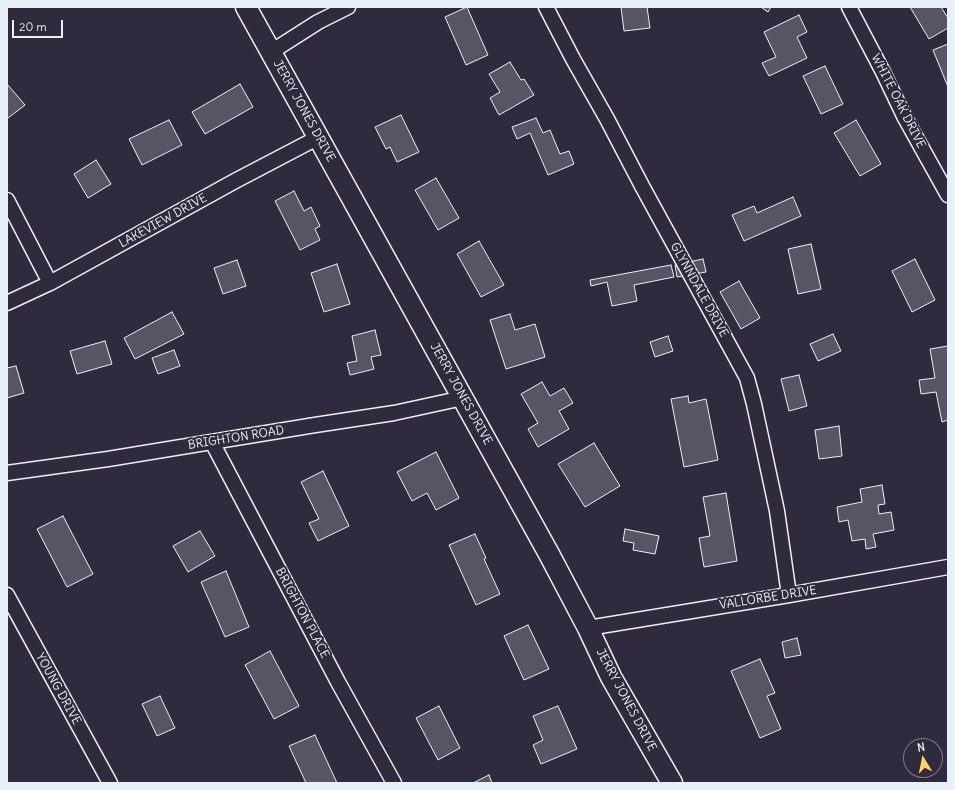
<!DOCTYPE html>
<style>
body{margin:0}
#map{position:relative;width:955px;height:790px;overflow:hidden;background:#2f2a3d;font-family:Delius,sans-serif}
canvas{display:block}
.frame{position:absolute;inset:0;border:8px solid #e8f1f8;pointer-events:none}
.north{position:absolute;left:903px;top:738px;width:40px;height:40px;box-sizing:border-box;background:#2f2a3d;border:1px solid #797a88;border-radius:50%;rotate:350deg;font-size:11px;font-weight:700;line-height:16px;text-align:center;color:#e8f1f8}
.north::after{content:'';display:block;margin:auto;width:14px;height:18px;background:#ffd166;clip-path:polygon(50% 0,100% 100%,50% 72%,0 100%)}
.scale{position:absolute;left:12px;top:20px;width:51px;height:18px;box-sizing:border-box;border:2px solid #e8f1f8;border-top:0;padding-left:5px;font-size:12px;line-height:14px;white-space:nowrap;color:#e8f1f8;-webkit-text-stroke:3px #2f2a3d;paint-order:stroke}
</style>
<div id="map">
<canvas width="955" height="790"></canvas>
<div class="frame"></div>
<div class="north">N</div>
<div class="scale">20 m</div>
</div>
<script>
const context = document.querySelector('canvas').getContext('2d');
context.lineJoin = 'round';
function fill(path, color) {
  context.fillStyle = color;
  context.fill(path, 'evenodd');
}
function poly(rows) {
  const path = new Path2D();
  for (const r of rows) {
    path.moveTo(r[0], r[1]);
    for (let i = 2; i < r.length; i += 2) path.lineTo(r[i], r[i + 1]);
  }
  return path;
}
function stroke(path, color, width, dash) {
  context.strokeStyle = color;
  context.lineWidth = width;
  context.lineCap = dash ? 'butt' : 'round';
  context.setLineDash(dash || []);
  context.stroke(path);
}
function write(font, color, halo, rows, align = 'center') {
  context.font = font + ' Delius,sans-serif';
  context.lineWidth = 4;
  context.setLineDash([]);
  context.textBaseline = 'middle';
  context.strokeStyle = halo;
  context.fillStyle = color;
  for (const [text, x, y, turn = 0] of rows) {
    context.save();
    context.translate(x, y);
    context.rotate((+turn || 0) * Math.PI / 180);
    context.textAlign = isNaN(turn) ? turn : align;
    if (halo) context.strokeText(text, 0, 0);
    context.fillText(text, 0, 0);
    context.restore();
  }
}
const building = poly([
 [467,7,488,55,466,65,445,17,467,7],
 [621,7,647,7,650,28,624,31,621,7],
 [761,7,771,7,768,12,761,7],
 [910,7,941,7,948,18,948,28,929,39,910,7],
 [799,15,807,32,797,37,807,58,769,76,762,63,776,57,764,32,799,15],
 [948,44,948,87,933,50,948,44],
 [510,62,521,80,524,79,534,95,499,115,490,98,500,92,489,74,510,62],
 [825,66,843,104,821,114,803,76,825,66],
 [7,84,25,105,8,118,7,117,7,84],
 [240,84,253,107,205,134,192,112,240,84],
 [401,115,419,152,397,162,390,147,386,149,375,127,401,115],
 [536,118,543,133,550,130,560,154,569,151,574,164,548,175,530,133,517,139,512,127,536,118],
 [169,120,182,145,142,165,129,139,169,120],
 [856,120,881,164,860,176,834,133,856,120],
 [96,160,111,184,88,198,74,174,96,160],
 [436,178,459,218,438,230,415,190,436,178],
 [294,191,304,211,311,207,320,226,315,229,320,240,300,250,275,201,294,191],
 [793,197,801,216,744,241,732,215,754,206,757,213,793,197],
 [479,241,504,285,481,297,457,254,479,241],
 [811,244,821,289,798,294,788,249,811,244],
 [703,259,706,272,677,277,675,265,703,259],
 [915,259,935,300,912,312,892,271,915,259],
 [237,260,246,286,223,294,214,268,237,260],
 [337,264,350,304,324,312,311,273,337,264],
 [671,265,674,277,634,285,637,301,612,306,607,282,591,286,590,280,671,265],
 [739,281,760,318,741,329,720,292,739,281],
 [172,312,184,334,135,359,124,338,172,312],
 [510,314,515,330,535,324,545,357,506,369,490,320,510,314],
 [375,330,381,355,371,357,374,369,350,375,347,363,357,361,352,336,375,330],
 [833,334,841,351,818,361,810,344,833,334],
 [668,336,673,351,655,357,650,342,668,336],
 [105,341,112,364,77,374,70,351,105,341],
 [948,346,948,420,942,422,936,392,921,394,919,380,935,378,930,349,948,346],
 [174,350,180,366,158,374,152,358,174,350],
 [16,366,24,393,7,398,7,368,16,366],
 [799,375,807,406,789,411,781,379,799,375],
 [542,382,550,396,564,388,573,403,559,411,569,429,538,447,528,429,538,423,521,394,542,382],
 [688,396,689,403,706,399,718,460,684,467,671,399,688,396],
 [839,426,842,456,819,459,815,430,839,426],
 [594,443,620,486,585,507,558,464,594,443],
 [436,452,459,498,436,510,427,493,412,501,397,472,436,452],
 [323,471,349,526,318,541,309,523,319,519,301,482,323,471],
 [882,485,885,504,878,505,879,514,891,512,894,530,873,534,876,547,866,549,865,539,852,541,848,520,839,522,837,507,862,502,860,489,882,485],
 [726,493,737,561,704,567,699,538,710,536,703,497,726,493],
 [63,516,93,574,67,587,37,529,63,516],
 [625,529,659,536,655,554,633,550,634,543,623,541,625,529],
 [200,531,215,556,188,572,173,546,200,531],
 [475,534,486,558,484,559,500,594,476,605,449,545,475,534],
 [226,571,249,627,225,637,201,582,226,571],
 [528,625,549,669,524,680,504,636,528,625],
 [797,638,801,655,785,658,782,642,797,638],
 [270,651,299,706,274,719,245,665,270,651],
 [760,659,775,693,767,696,781,729,760,738,731,671,760,659],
 [160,696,175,728,157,736,142,704,160,696],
 [439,706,460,748,438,760,416,718,439,706],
 [558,706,577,749,541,764,533,745,543,740,533,716,558,706],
 [315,735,337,783,306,783,289,746,315,735],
 [489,775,492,783,473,783,489,775]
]);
fill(building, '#575565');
stroke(building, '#e8f1f8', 1);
const street = poly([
 [546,7,573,59,607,119,642,186,747,378,754,404,777,511,789,595],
 [849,7,883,72,904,116,948,195],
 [271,52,318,22,348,7],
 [7,200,50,283],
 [7,303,50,283,235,181,319,137],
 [212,442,338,682,394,783],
 [7,473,108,459,315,425,394,413,463,398],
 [7,595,110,783],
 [588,628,789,595,948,567]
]);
const secondary = poly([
 [246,7,549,554,588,628,611,677,672,783]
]);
stroke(street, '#e8f1f8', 17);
stroke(secondary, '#e8f1f8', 23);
stroke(street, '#2f2a3d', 14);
stroke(secondary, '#2f2a3d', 20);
write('12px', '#e8f1f8', '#2f2a3d', [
 ["WHITE OAK DRIVE",898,101,63],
 ["JERRY JONES DRIVE",304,111,61],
 ["LAKEVIEW DRIVE",163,221,-29],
 ["GLYNNDALE DRIVE",699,290,61],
 ["JERRY JONES DRIVE",461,394,61],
 ["BRIGHTON ROAD",236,438,-9],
 ["VALLORBE DRIVE",768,598,-9],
 ["BRIGHTON PLACE",302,613,62],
 ["YOUNG DRIVE",58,689,61],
 ["JERRY JONES DRIVE",626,700,62]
]);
</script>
